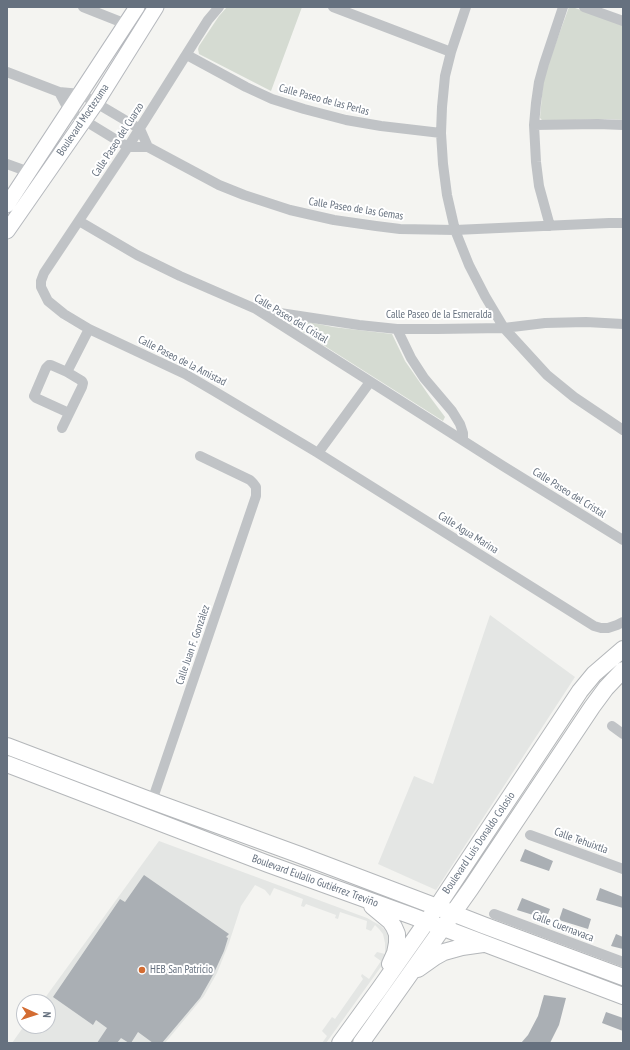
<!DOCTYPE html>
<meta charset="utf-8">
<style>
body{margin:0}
#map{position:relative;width:630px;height:1050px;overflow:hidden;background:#f4f4f1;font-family:"PT Sans Narrow",sans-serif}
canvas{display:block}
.frame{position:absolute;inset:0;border:8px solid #66717f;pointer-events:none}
.north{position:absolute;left:16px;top:994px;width:40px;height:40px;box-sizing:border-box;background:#fff;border:1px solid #c2c6cc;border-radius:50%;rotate:93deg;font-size:11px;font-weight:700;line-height:16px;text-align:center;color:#66717f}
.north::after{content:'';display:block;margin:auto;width:14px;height:18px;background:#d36c32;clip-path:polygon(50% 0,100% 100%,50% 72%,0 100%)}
</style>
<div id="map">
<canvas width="630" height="1050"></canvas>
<div class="frame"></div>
<div class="north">N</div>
</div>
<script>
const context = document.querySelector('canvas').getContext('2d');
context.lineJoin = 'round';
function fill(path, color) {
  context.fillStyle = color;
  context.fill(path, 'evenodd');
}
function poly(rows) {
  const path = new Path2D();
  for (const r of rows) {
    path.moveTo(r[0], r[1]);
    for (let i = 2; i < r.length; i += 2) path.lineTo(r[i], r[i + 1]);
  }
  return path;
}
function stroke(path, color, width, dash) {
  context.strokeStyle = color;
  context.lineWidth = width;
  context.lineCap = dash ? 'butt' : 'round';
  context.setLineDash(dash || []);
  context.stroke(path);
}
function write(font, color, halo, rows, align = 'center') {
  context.font = font + ' "PT Sans Narrow",sans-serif';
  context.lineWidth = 4;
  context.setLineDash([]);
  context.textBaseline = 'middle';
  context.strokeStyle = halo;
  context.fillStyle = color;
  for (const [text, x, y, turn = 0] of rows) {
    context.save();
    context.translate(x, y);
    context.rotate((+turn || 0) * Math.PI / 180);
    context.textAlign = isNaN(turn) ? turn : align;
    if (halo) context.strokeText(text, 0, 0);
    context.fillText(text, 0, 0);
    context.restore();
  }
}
fill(poly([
 [490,615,575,677,436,890,378,864,414,776,433,784],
 [159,841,367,918,381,926,385,930,389,936,389,949,383,964,326,1043,322,1043,327,1036,322,1031,332,1017,335,1019,363,979,361,976,362,974,369,979,381,961,374,956,377,952,385,954,385,943,383,934,379,929,375,925,371,931,366,929,367,921,340,912,338,919,335,918,336,915,306,904,304,907,301,906,303,899,274,888,270,896,265,890,255,885,241,906,229,943,217,973,204,996,165,1043,12,1043,24,1026,48,1026,48,1002,42,1002]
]), '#e4e6e4');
fill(poly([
 [227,7,302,7,271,91,199,54,198,49,199,46,219,16],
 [569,7,572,7,623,24,623,120,607,119,543,121,540,118,543,83,550,59],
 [294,319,333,327,392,334,405,361,430,397,445,417,443,421,290,324]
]), '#d5dbd2');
fill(poly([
 [525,849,553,861,549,871,520,861],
 [144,875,229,934,226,937,228,938,224,951,213,975,200,998,162,1043,153,1043,138,1032,131,1043,129,1043,121,1038,117,1043,97,1043,107,1028,96,1020,93,1025,53,997,120,899,125,902],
 [600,888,623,897,623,908,596,900],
 [522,898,550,909,546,919,517,910],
 [563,908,591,919,588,929,559,920],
 [616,934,623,937,623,949,611,946],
 [544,995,566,998,559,1025,550,1043,521,1043,528,1035,538,1016],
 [606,1012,623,1018,623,1031,602,1023]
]), '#aaafb4');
const secondary = poly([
 [7,205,137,7],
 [7,231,96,103,156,7]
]);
const primary = poly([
 [7,746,152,801,300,855,437,907,483,925,623,977],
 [7,764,268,864,412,916,623,996],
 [372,906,390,921,394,927,397,934,397,943,395,953,390,964],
 [418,969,435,957,444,952,462,947,483,944],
 [340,1043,380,988,437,907,580,691,594,674,623,649],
 [361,1043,471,888,592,707,606,688,623,670]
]);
stroke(secondary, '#b5b8bd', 17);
stroke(primary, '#b4b7ba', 18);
stroke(poly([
 [83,7,126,24],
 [219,7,208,20,128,147,44,273,41,281,41,287,48,301,64,314,89,329,185,374,214,391,318,453,594,626,601,628,608,628,617,625,623,622],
 [333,7,451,52],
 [466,7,451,52,445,76,442,107,441,133,443,164,447,195,455,230,469,265,485,296,504,328,547,375,574,397,623,430],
 [584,7,623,21],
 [187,55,246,87,272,99,304,109,346,120,381,126,441,133],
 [7,72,59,92,81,94,140,129,148,147],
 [59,92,69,111,128,147,148,147,219,185,244,195,290,210,334,220,376,226,400,229,455,230,609,223,623,223],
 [534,125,598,124,623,125],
 [7,164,29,172],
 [79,221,137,255,180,276,256,309,503,466,623,540],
 [550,226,539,186,536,162,534,125,536,103,539,82,544,64,563,7],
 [260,310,359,325,397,329,437,329,504,328,545,323,586,322,623,324],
 [397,329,411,358,424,378,452,411,460,424,463,433,463,440],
 [67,372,89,329],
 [62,428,82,387,83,383,82,381,67,372,51,365,49,365,46,368,34,396,36,398,69,413],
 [318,453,370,382],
 [612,726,623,734],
 [152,801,256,496,256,487,253,483,250,480,200,456],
 [530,835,623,869],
 [494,914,623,962]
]), '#c0c3c6', 10);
stroke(secondary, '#fff', 15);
stroke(primary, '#fff', 16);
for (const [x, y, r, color] of [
 [142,970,4,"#d36c32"]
]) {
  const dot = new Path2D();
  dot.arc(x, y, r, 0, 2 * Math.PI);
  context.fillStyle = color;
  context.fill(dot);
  stroke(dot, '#fff', 1.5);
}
write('11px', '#66717f', '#fff', [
 ["Calle Paseo de las Perlas",324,100,15],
 ["Boulevard Moctezuma",83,120,-56],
 ["Calle Paseo del Cuarzo",118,140,-57],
 ["Calle Paseo de las Gemas",356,209,9],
 ["Calle Paseo de la Esmeralda",439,315],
 ["Calle Paseo del Cristal",291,319,31],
 ["Calle Paseo de la Amistad",182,361,27],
 ["Calle Paseo del Cristal",569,493,32],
 ["Calle Agua Marina",468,533,32],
 ["Calle Juan F. González",193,645,-71],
 ["Calle Tehuixtla",581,841,20],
 ["Boulevard Luis Donaldo Colosio",479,843,-56],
 ["Boulevard Eulalio Gutiérrez Treviño",315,881,20],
 ["Calle Cuernavaca",563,927,21]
]);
write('11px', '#66717f', '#fff', [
 ["HEB San Patricio",150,970]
], 'left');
</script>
